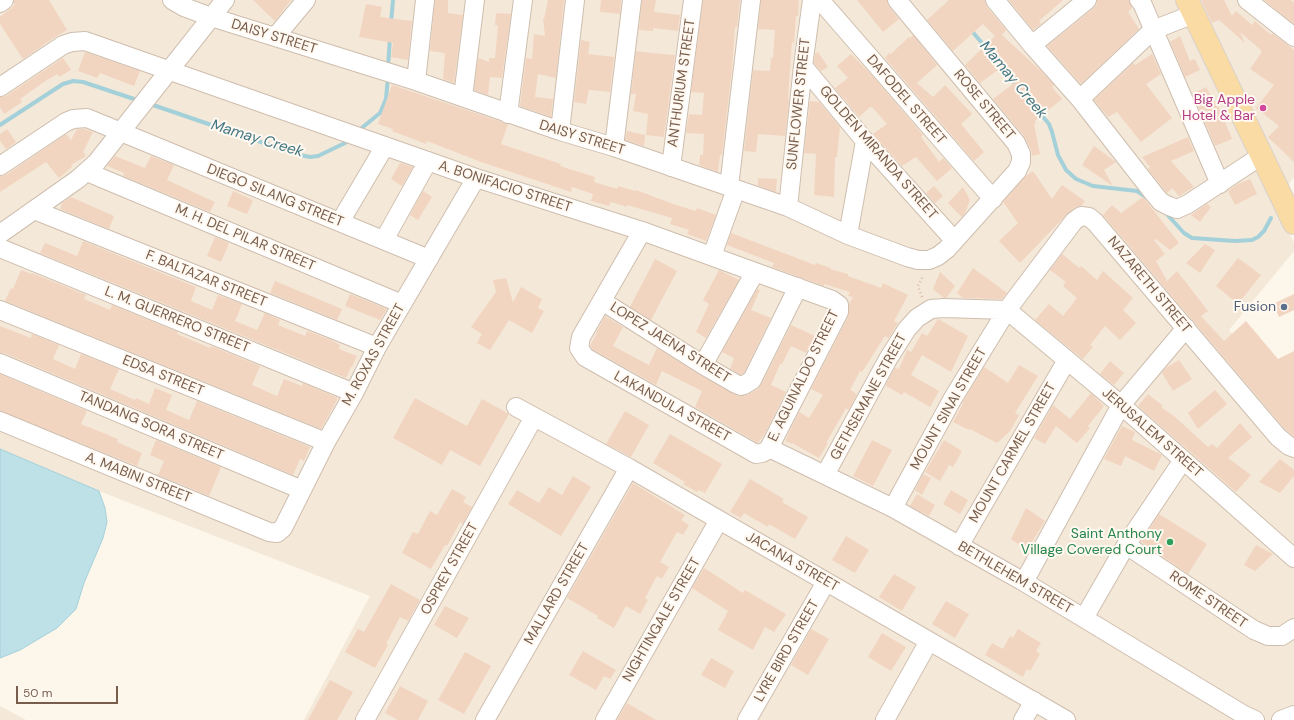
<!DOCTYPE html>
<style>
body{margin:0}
#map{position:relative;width:1294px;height:720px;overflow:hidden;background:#fdf6ea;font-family:"DM Sans",sans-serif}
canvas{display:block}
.scale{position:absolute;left:16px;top:686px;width:102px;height:18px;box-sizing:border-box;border:2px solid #785d4c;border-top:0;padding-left:5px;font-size:12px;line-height:14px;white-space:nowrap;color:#785d4c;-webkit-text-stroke:3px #fff9f1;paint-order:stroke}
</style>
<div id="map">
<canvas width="1294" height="720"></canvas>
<div class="scale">50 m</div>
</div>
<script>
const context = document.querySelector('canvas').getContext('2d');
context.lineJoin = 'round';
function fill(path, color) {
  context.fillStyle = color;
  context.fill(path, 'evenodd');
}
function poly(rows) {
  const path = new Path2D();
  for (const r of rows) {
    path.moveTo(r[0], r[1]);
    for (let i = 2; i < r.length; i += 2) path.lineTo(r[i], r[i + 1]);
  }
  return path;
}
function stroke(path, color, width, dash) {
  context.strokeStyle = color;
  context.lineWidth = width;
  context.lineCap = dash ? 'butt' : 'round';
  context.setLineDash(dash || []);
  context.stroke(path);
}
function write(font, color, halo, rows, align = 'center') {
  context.font = font + ' "DM Sans",sans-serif';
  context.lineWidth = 4;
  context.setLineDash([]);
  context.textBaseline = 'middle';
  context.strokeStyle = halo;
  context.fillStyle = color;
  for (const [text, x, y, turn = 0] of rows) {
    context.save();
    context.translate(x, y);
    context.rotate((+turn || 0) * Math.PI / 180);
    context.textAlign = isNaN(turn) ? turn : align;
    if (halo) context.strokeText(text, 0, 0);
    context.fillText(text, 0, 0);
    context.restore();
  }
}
fill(poly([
 [0,0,1181,0,1294,243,1294,251,1229,330,1294,408,1294,720,304,720,370,596,99,491,0,449],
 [1195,0,1294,0,1294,177,1288,185],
 [0,706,26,720,0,720]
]), '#f4e8d8');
const water = poly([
 [0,449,99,491,105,508,107,522,103,538,84,583,76,609,57,628,20,650,0,658,0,449]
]);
fill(water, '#bee0e7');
stroke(water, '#a4d0d9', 1);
stroke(poly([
 [391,23,393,0],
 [971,30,987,49],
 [999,63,1017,86],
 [388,67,390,38],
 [153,105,299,155,310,157,318,156,345,143,350,138],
 [1038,111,1049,124,1052,132,1058,155,1066,170,1076,179,1093,186,1137,191,1149,199],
 [0,125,46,95,63,84,73,81,83,82,137,100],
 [358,131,380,113,386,99,388,77],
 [1164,211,1184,233,1192,238,1235,241,1252,240,1258,237,1264,231,1271,218]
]), '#a4d0d9', 4);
fill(poly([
 [14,0,49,0,67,30,52,39,23,59,0,24,0,17,15,5,14,3],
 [253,0,291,0,275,21],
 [435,0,448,0,448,13,463,15,454,83,443,79,445,53,430,51],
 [548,0,564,0,556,78,538,74,535,97,553,99,551,117,520,106,526,58,532,59,534,34,545,36,543,18,544,19],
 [601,0,621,0,620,14,600,12],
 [642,0,656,0,654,12,680,15,678,31,653,28,653,31,639,30],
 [703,0,740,0,737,27,735,27,732,69,722,155,720,155,718,172,699,165,700,155,703,155,704,134,686,133,689,114,702,115,704,93,691,92],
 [761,0,799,0,798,16,796,16,794,44,792,41,788,99,789,100,785,136,758,134,756,152,744,151,753,70,770,71,771,58,773,58,775,30,758,29],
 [857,0,887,0,889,7,899,19,883,32],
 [949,0,985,0,987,7,1006,30,1002,35,1042,72,1054,85,1052,87,1062,99,1035,121,1036,123,1034,124,1040,154,1032,156,1031,150,1024,136,993,99,1017,81,1002,67,980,83,965,65,995,36,983,24,953,51,927,20],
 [1009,0,1063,0,1039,21,1041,24,1033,30],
 [1097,0,1129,0,1132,8,1128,12,1139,29,1081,84,1047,46,1094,8,1097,4],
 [1201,0,1224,0,1232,16,1236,11,1252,25,1255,21,1271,35,1272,33,1294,50,1294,162,1268,137,1279,126,1256,108,1274,85,1250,69,1262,52,1260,51,1261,50,1240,32,1245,43,1219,20,1212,23],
 [1264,0,1290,0,1294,2,1294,24],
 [366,4,382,7,380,17,412,21,408,60,391,57,393,43,359,37],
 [496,13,511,14,502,78,490,77,488,95,474,90,478,58,489,62,489,58,495,58,498,26,495,25],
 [913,35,937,65,917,83,933,97,945,85,972,114,961,124,984,152,974,161,885,58,889,53,891,54,909,37,910,38],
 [1180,36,1190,61,1195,59,1200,70,1185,77,1170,42],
 [581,40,590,42,588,54,614,57,610,92,589,90,586,104,574,102],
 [636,51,650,53,675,55,664,137,646,135,648,114,633,111,636,94,631,94],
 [85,52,140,71,134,86,100,73,97,78,78,71],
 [818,52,828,67,821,71,814,63,815,54],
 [851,54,871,74,923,135,921,137,939,162,943,158,952,168,937,181,916,157,902,166,873,134,887,124,872,107,870,107,859,117,835,88,848,78,837,66],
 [1152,54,1161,74,1146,84,1172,118,1141,142,1117,112,1108,117,1094,100,1133,63,1135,65],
 [63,58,71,70,59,77,57,74,44,82,20,99,22,102,4,114,0,107,0,97,6,96],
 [392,85,508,124,501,144,561,164,560,166,595,177,594,182,617,189,618,186,635,191,636,190,676,205,696,211,697,208,716,215,706,241,687,234,689,230,670,224,672,218,627,205,627,207,611,202,609,206,591,201,593,194,572,187,571,192,481,162,427,141,426,144,392,131,393,129,378,124],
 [1206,87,1221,112,1232,139,1215,146,1193,94],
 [810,101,819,102,840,127,837,157,835,157,834,197,814,195,816,154,804,153],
 [7,129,16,142,6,149,0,141,0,134],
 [77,129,85,129,93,132,83,152,86,156,71,165,72,167,59,178,46,162,0,192,0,176,6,175,66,134,71,140],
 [627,131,645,135,644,146,625,140],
 [1188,137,1194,151,1171,161,1194,187,1179,196,1172,188,1167,193,1148,169,1150,167,1142,157],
 [1094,146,1116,162,1104,170,1113,186,1082,165],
 [115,156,145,168,151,156,174,165,167,180,215,202,210,212,123,176,124,173,107,166],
 [400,163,413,167,402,186,391,179],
 [1033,171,1052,199,1062,185,1085,201,1081,206,1075,207,1068,213,1020,263,999,241,1018,223,1003,202,1026,176],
 [758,178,777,179,776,192,758,186],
 [1250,179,1257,194,1235,205,1228,191,1236,185],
 [934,186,943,196,935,203,926,193],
 [963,187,970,200,965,213,962,217,948,203],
 [233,191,253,200,247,214,227,206],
 [423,191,432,197,418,220,410,215],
 [71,197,114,216,109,229,60,209,62,203],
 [1143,197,1179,243,1170,250,1156,239,1154,240,1165,254,1156,261,1167,281,1177,271,1208,311,1201,316,1224,341,1246,321,1278,359,1294,351,1294,437,1285,429,1103,215,1112,205,1121,213],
 [1207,204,1211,207,1200,222,1191,215],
 [731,233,815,265,816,263,831,268,830,269,848,274,848,276,881,288,883,283,908,295,894,321,898,323,889,338,885,336,862,372,860,371,850,390,857,394,849,410,846,408,826,443,828,443,819,458,792,443,792,444,785,441,799,412,809,418,823,395,811,389,848,317,849,304,853,297,848,296,850,292,824,284,824,286,772,267,774,263,727,245],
 [215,237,229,243,221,262,207,256],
 [83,241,196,287,191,301,212,310,218,295,242,304,235,321,257,330,265,313,280,320,278,325,305,336,307,331,329,339,340,345,339,349,357,356,352,367,351,367,346,378,40,253,45,243,77,256],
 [1205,244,1215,250,1200,273,1186,263],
 [1062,254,1079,268,1081,266,1097,280,1103,271,1133,298,1123,310,1136,323,1120,340,1105,326,1090,345,1093,347,1083,359,1035,320,1049,304,1063,316,1077,298,1063,286,1066,282,1050,270],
 [1238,258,1261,275,1238,304,1216,286],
 [655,259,677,271,651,320,630,307],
 [973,268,1007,293,1002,299,963,298,957,293],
 [21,270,32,274,32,273,86,295,84,299,110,310,112,305,178,332,177,334,210,348,211,346,260,366,252,385,277,396,284,379,302,386,303,383,338,398,337,400,321,429,5,301,11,288,13,289],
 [719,270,739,280,706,338,696,332,709,304,703,300],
 [940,272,955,286,946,298,944,298,933,289],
 [506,278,513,302,521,287,542,299,538,308,544,311,532,333,509,320,490,350,477,343,482,334,471,327,496,292,493,280],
 [275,281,342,309,337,320,270,293],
 [757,289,760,290,751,310,771,318,744,373,741,375,730,369,734,358,722,352],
 [350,294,387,309,380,320,345,306],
 [1294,294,1294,310,1279,317,1273,304],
 [605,316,623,327,613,346,649,365,657,348,698,374,738,396,747,395,758,389,761,385,791,325,815,336,806,353,791,346,782,364,780,364,771,385,786,392,766,431,758,443,695,407,702,391,662,371,656,385,592,349,590,346,597,333,596,333],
 [938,319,968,336,951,372,922,355,911,375,939,391,930,407,904,392,902,395,886,386,886,384,895,368,899,369,907,350,911,352,922,333,927,336],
 [0,326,31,338,32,334,59,345,53,359,75,369,81,354,119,369,110,389,135,400,136,398,149,404,155,388,172,395,166,410,189,420,197,401,310,447,304,461,300,459,293,475,4,353,0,353],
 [1179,360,1192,379,1173,391,1162,373,1166,368],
 [1110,361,1124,373,1114,385,1100,374],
 [1019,365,1038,376,1015,413,1019,415,1010,431,997,443,970,429,969,430,953,422,963,404,962,403,984,367,1008,383],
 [0,374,87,411,81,424,118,439,117,442,142,453,137,466,0,411],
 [1215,390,1227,404,1198,429,1188,413],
 [1091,393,1104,406,1088,426,1090,428,1077,443,1056,426,1045,444,1034,438,1053,405,1070,419],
 [1148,394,1163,406,1161,407,1175,417,1208,447,1212,444,1217,448,1240,423,1252,437,1228,458,1251,475,1236,492,1138,406],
 [415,398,467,426,482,399,509,414,480,466,450,450,442,465,393,438],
 [625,411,649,425,631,457,606,444],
 [1122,426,1135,432,1132,440,1162,455,1154,471,1125,456,1121,466,1104,459],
 [670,434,722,464,705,493,699,490,697,492,683,484,685,482,653,463],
 [156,440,221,467,209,496,158,475,164,461,150,455],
 [872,440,892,450,873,486,853,476],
 [944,440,962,451,953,467,949,465,940,481,925,472],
 [1280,459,1294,470,1294,476,1280,493,1259,482],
 [923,474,931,478,922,495,915,490],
 [573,476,591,487,561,536,508,504,517,490,539,503,549,487,562,495],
 [750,479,784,499,782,502,808,517,795,539,769,524,768,527,744,513,741,518,730,512],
 [633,483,685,515,681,520,689,525,683,535,677,532,660,562,669,567,662,579,657,576,645,598,648,600,640,614,626,606,614,628,597,618,598,616,567,598],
 [452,489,466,497,463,502,472,507,463,524,460,522,447,546,445,545,431,569,402,553,413,532,418,534,430,511,437,515],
 [951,490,968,500,960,514,943,504],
 [917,494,935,505,929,516,910,506],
 [1026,508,1045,521,1027,550,1011,539],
 [1159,514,1207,544,1188,574,1141,542],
 [846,536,869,550,855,573,832,560],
 [1256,545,1273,554,1255,571,1244,565],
 [704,568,743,593,745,590,786,614,774,632,765,627,753,650,718,630,728,611,692,588],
 [894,574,916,587,902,611,879,597],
 [391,584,420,600,408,621,400,617,386,644,388,645,375,668,345,652,358,629,364,632],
 [946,601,969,614,955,638,932,624],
 [445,606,469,618,457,638,434,625],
 [811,629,829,639,808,675,791,665],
 [1018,629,1041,643,1036,651,1040,654,1030,671,1027,669,1023,677,985,655,992,643,1003,649,1010,636,1013,638],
 [882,633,906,647,891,671,868,657],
 [583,651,616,670,610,679,604,676,596,690,569,675],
 [465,652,491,666,464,714,438,700],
 [711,658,734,671,725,688,701,675],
 [330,680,353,692,337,720,308,720],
 [400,686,428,701,418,720,398,720,385,713],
 [627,703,656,720,617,720]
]), '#f2d5c1');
const minor = poly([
 [172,0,184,7,211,17,416,81,560,131,614,147,788,207,848,235,907,257,918,260,929,260,938,256,947,249,1017,171,1021,162,1021,154,1016,143,897,0],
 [820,0,993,199],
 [995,0,1032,45,1080,99,1155,195,1161,202,1169,206,1177,209,1188,204,1261,156],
 [1139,0,1142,3,1220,184],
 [1247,0,1294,37],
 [0,3,4,0],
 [276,36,306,0],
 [1032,45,1087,0],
 [803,66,865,141,954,240],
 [416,81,425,0],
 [0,87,63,45,72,42,85,41,476,178,642,231,832,300,839,305,839,312,769,448,766,451,762,453,756,454,585,357,579,348,581,337,642,231],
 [463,97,475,0],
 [1080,99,1153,30,1194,14],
 [508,114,523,0],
 [560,131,575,0],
 [614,147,632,0],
 [0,166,66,122,73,119,87,118,429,259],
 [671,167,693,0],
 [87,172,402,304],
 [729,187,751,0],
 [788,207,803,66,812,0],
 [34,210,377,347],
 [340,222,385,146],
 [0,234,78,179,96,163,225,0],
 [848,235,865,141],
 [384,240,428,161],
 [0,248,354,393],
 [712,256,736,189],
 [602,301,703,365,736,384,741,386,744,385,752,380,798,287],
 [0,310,326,442],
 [1007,310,1121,405,1294,558],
 [0,363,302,490],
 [703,365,755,272],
 [516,407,629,468,1066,720],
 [0,421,269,532,277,533,283,528,326,442,354,393,377,347,476,178],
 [769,448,893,508,1024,582,1244,715,1255,720],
 [825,475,888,359,907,329,917,318,931,309,944,308,1007,310],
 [893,508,953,398,1007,310,1074,221,1081,216,1089,217,1095,222,1278,437,1289,446,1294,448],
 [1126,545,1254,630,1268,636,1282,636,1294,628],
 [959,546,1067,360],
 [1024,582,1121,405,1186,328],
 [1084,618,1126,545,1183,460],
 [365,720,534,417],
 [485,720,629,468],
 [605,720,719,520],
 [747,720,826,582],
 [885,720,929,641],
 [1023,720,1034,701],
 [1281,720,1294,715]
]);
const major = poly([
 [1187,0,1294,223]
]);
stroke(minor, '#cfbeae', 20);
stroke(major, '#d9d2cd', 24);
stroke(poly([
 [922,297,919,289,918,286,923,276]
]), '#d8b9a4', 2.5, [1, 3]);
stroke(minor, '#fff', 18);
stroke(major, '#fadba3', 22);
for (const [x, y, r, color] of [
 [1263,108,4,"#d1479c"],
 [1284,307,4,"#5c6f8a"],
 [1170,542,4,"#2e9e5b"]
]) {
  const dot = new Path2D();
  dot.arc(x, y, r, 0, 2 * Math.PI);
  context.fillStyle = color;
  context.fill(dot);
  stroke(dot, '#fff9f1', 1.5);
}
write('14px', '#785d4c', '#fff9f1', [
 ["DAISY STREET",274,37,17],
 ["ANTHURIUM STREET",682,83,-82],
 ["DAFODEL STREET",906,100,49],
 ["SUNFLOWER STREET",799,104,-84],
 ["ROSE STREET",984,105,50],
 ["DAISY STREET",582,138,17],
 ["GOLDEN MIRANDA STREET",878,153,49],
 ["A. BONIFACIO STREET",505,187,18],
 ["DIEGO SILANG STREET",275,196,22],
 ["M. H. DEL PILAR STREET",245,238,23],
 ["F. BALTAZAR STREET",206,279,22],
 ["NAZARETH STREET",1149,285,50],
 ["L. M. GUERRERO STREET",177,320,22],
 ["LOPEZ JAENA STREET",670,343,32],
 ["M. ROXAS STREET",374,355,-61],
 ["EDSA STREET",163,376,22],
 ["E. AGUINALDO STREET",804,376,-64],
 ["GETHSEMANE STREET",869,397,-61],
 ["LAKANDULA STREET",672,407,29],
 ["MOUNT SINAI STREET",949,409,-60],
 ["TANDANG SORA STREET",151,426,23],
 ["JERUSALEM STREET",1152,433,41],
 ["MOUNT CARMEL STREET",1013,453,-60],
 ["A. MABINI STREET",138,478,22],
 ["JACANA STREET",792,562,30],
 ["OSPREY STREET",450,569,-61],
 ["BETHLEHEM STREET",1015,578,30],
 ["MALLARD STREET",557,594,-60],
 ["ROME STREET",1208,600,34],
 ["NIGHTINGALE STREET",662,620,-60],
 ["LYRE BIRD STREET",787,651,-60]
]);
write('14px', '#b23c85', '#fff9f1', [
 ["Big Apple",1255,100],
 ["Hotel & Bar",1255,116]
], 'right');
write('14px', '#4e5e75', '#fff9f1', [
 ["Fusion",1276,307]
], 'right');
write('14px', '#27864d', '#fff9f1', [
 ["Saint Anthony",1162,534],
 ["Village Covered Court",1162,550]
], 'right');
write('italic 15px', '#437884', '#fff9f1', [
 ["Mamay Creek",1013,80,50],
 ["Mamay Creek",257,139,17]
]);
</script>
